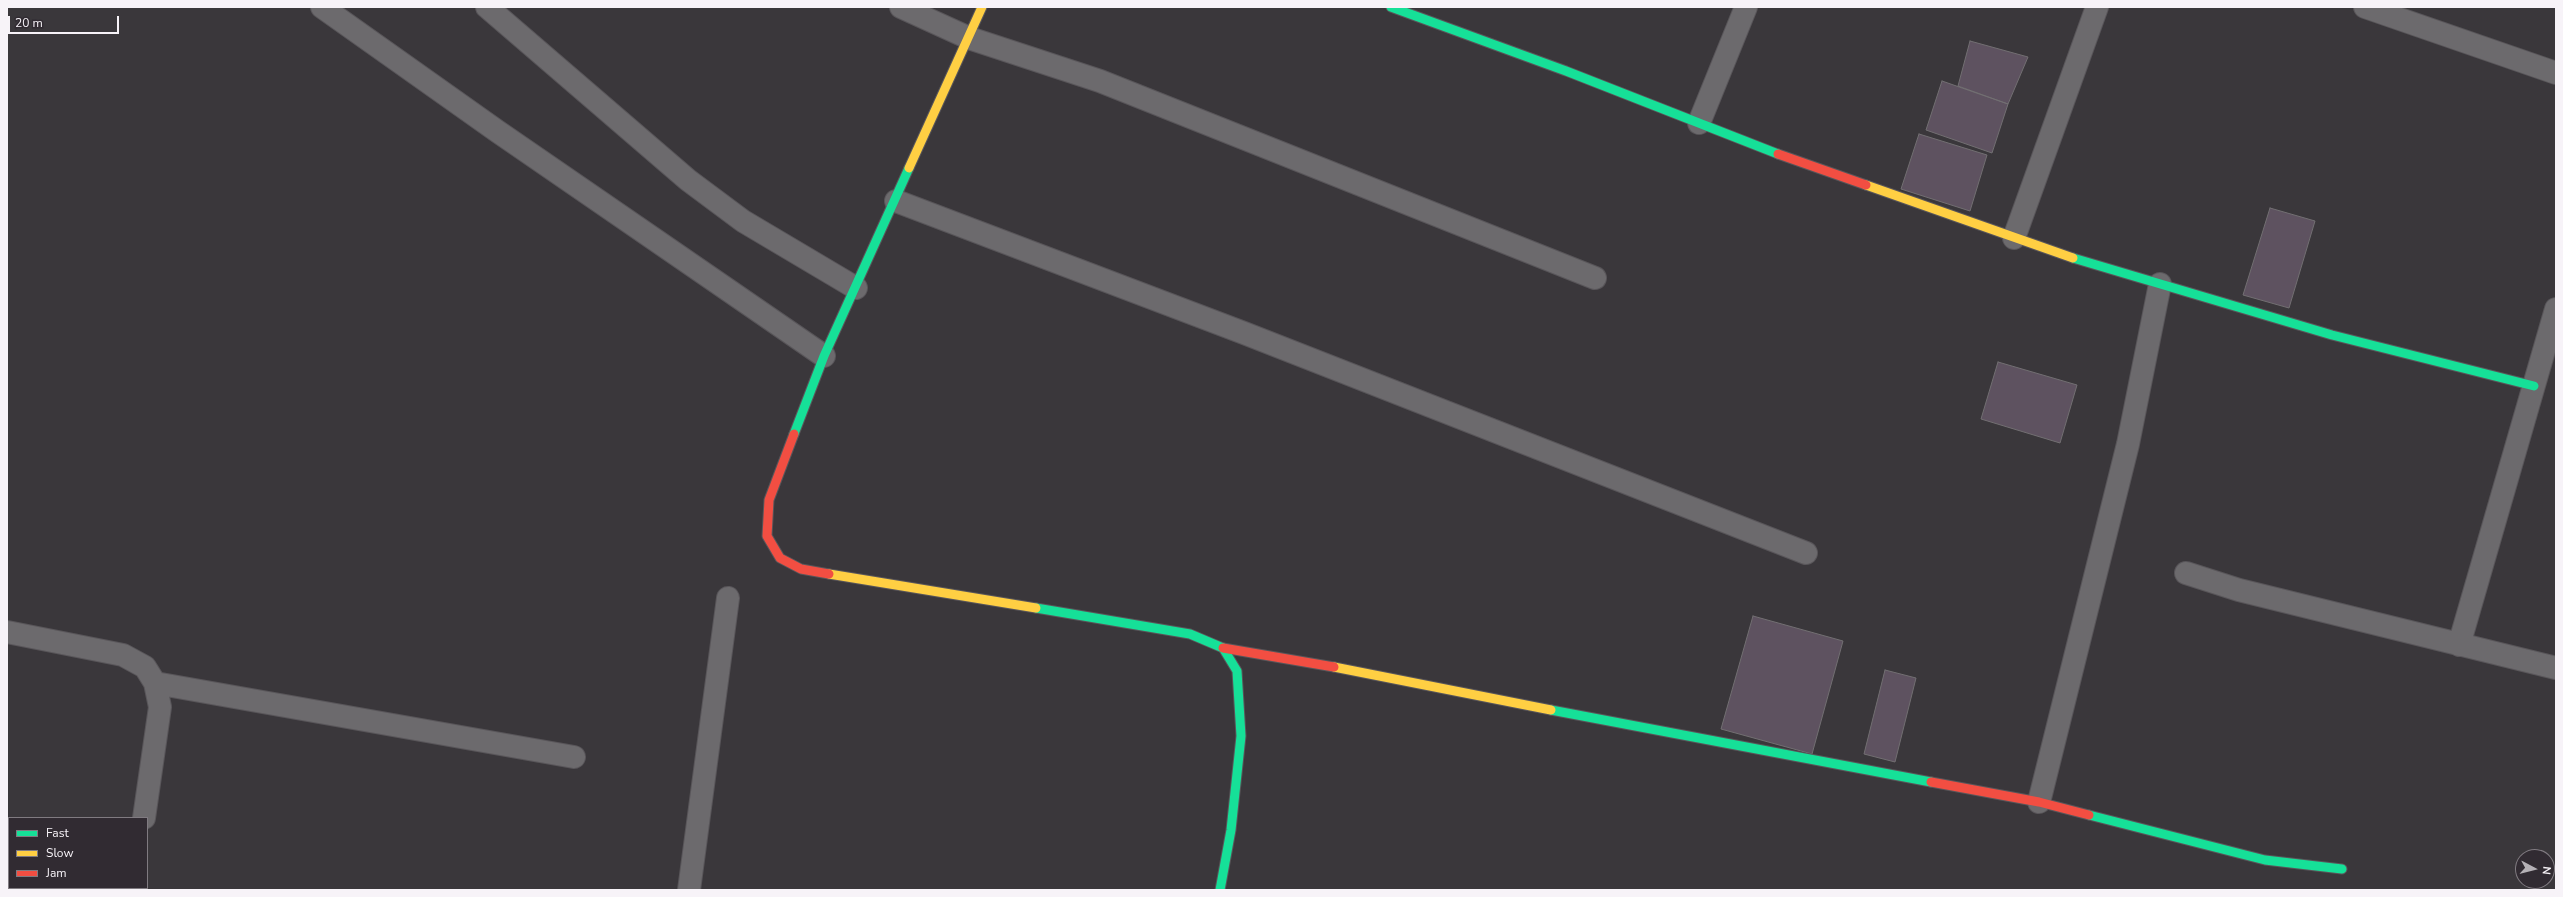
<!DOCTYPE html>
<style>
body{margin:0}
#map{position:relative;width:2563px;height:897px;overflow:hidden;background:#3a373b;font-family:"Nunito Sans",sans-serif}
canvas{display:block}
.frame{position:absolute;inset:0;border:8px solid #f7f3f8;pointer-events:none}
.legend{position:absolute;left:8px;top:817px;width:140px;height:72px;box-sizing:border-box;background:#312b32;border:1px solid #807b81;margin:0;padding:5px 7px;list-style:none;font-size:12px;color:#f7f3f8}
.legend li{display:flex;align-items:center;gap:8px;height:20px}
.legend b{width:20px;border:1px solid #807b81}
.north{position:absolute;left:2515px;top:849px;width:40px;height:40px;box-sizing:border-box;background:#312b32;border:1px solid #807b81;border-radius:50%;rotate:97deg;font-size:11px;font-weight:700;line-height:16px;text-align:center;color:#f7f3f8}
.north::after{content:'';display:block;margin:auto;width:14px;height:18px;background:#b5b1b6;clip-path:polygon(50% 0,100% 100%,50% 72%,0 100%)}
.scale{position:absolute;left:8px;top:16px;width:111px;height:18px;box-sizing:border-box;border:2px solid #f7f3f8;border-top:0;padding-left:5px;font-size:12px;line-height:14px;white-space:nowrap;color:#f7f3f8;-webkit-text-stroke:3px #312b32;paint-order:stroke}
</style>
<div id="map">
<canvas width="2563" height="897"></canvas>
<div class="frame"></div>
<ul class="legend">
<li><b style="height:5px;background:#16e098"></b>Fast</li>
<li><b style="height:5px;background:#ffcf43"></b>Slow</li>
<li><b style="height:5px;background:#f24e42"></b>Jam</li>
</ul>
<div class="north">N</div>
<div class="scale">20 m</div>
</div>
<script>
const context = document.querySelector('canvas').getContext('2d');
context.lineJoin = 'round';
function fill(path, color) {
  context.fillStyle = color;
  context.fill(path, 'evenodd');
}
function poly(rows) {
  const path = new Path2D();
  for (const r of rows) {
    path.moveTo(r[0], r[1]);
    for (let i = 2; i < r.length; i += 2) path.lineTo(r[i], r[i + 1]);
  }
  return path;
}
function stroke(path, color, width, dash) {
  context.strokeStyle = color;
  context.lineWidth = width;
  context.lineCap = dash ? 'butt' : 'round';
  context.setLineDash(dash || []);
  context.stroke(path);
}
const building = poly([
 [1970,41,2028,57,2008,104,1958,86,1970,41],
 [1942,81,2008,104,1992,153,1926,130,1942,81],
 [1919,134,1987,155,1970,211,1901,189,1919,134],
 [2270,208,2315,221,2289,308,2243,295,2270,208],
 [1998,362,2077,385,2060,443,1981,419,1998,362],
 [1753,616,1843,641,1812,754,1721,729,1753,616],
 [1885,670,1916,678,1895,762,1864,754,1885,670]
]);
fill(building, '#5e5260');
stroke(building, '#726f72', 1);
const street = poly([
 [322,7,497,131,824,356],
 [487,7,688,180,743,221,856,288],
 [901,7,969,38,1100,81,1595,278],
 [2365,7,2556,73],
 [1699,123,1746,7],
 [896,201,1244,333,1806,553],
 [2014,238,2097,7],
 [2186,573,2239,590,2556,668],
 [7,632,123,655,145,667,155,683,160,707,144,818],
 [2459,645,2556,309],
 [155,683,574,757],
 [2039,802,2128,444,2160,284],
 [7,881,9,881],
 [43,888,53,890],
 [134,890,134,888],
 [689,890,728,598]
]);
const fast = poly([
 [1391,7,1566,71,1778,154],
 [2073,258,2332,335,2534,386],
 [794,434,824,356,909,168],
 [1036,608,1190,634,1223,648,1237,671,1241,736,1231,830,1220,890],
 [1551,710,1931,782],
 [2089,815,2265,860,2342,869]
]);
const slow = poly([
 [909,168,982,7],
 [1866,185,2073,258],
 [829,574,1036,608],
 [1334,667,1551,710]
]);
const jam = poly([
 [1778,154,1866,185],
 [794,434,769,500,767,536,780,558,801,569,829,574],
 [1223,648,1334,667],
 [1931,782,2039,802,2089,815]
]);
stroke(street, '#59565a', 24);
stroke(fast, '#59565a', 11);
stroke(slow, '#59565a', 11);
stroke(jam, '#59565a', 11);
stroke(street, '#6c6a6d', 22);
stroke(fast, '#16e098', 9);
stroke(slow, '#ffcf43', 9);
stroke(jam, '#f24e42', 9);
</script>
